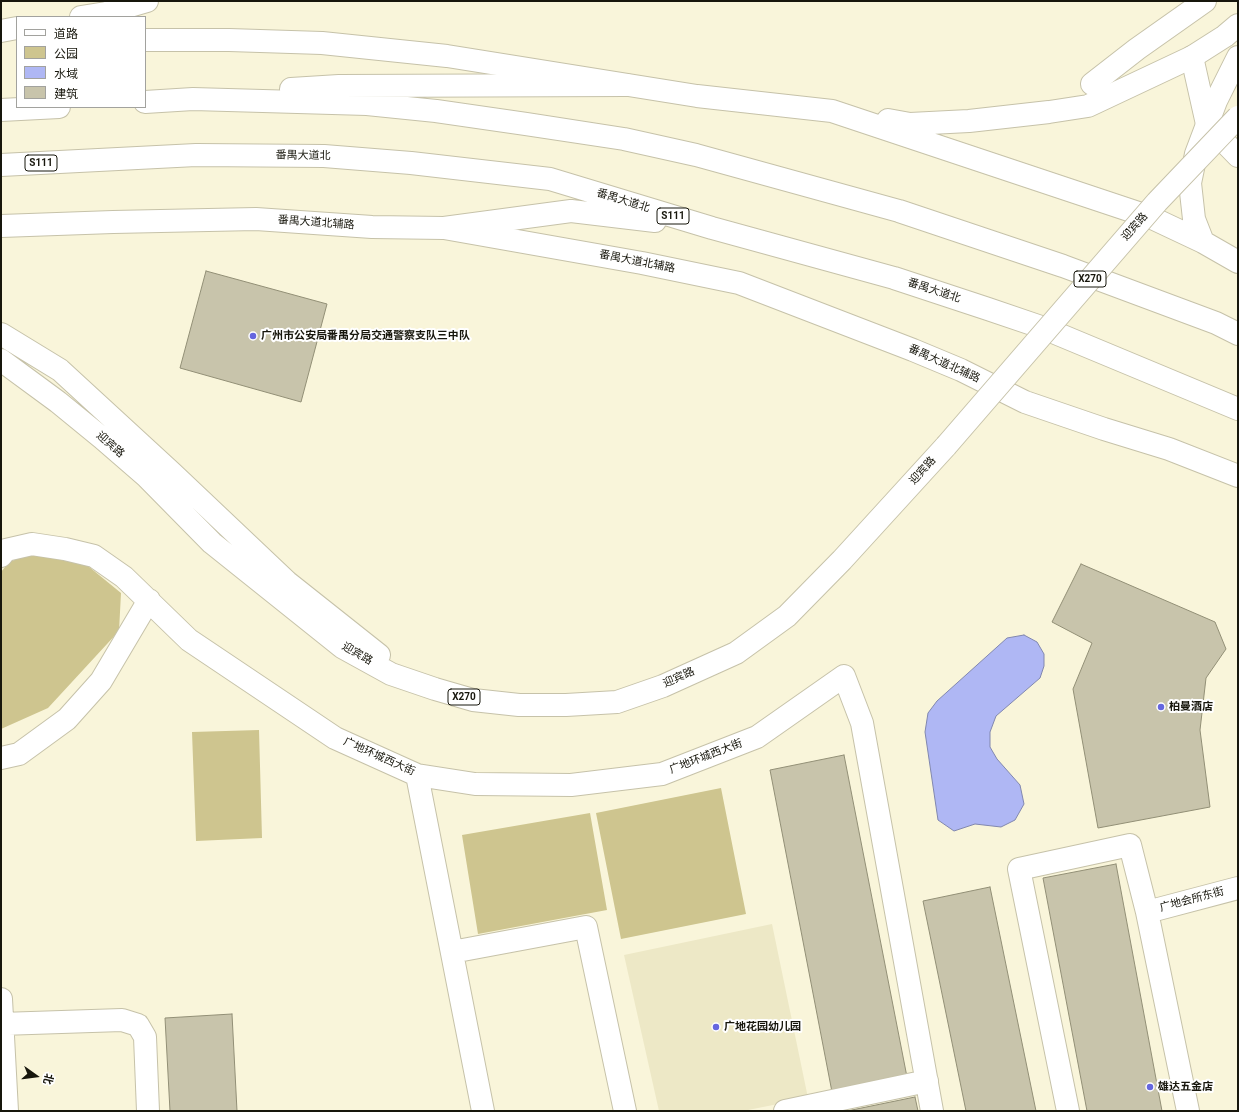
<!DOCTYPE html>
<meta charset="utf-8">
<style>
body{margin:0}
#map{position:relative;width:1239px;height:1112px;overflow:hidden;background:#f9f5da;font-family:Roboto,"Noto Sans SC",sans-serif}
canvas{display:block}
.frame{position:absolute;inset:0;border:2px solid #17160c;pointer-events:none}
.legend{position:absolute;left:16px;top:16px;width:130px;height:92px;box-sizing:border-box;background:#fff;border:1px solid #a2a29e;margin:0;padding:5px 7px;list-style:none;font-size:12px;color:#17160c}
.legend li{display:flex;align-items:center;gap:8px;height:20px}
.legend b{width:20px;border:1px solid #a2a29e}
.north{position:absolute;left:16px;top:1056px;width:40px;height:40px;-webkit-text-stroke:3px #fff;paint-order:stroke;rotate:104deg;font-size:11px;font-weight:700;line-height:16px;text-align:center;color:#17160c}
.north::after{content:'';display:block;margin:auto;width:14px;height:18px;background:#17160c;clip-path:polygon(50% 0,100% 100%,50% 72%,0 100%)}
</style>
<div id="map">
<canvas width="1239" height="1112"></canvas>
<div class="frame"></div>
<ul class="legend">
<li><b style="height:5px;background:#fff"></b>道路</li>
<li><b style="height:11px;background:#cec58f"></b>公园</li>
<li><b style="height:11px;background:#afb7f4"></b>水域</li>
<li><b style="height:11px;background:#c8c4ab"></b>建筑</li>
</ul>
<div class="north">北</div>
</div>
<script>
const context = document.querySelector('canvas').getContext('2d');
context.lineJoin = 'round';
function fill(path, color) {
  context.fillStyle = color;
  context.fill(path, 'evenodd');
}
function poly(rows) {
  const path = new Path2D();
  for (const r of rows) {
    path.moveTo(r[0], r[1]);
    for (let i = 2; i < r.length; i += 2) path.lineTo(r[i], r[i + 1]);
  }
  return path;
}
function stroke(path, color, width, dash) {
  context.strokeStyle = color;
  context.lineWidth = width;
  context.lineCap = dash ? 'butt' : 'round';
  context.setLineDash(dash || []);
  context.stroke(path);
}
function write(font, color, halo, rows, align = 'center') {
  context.font = font + ' Roboto,"Noto Sans SC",sans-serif';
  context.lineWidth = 4;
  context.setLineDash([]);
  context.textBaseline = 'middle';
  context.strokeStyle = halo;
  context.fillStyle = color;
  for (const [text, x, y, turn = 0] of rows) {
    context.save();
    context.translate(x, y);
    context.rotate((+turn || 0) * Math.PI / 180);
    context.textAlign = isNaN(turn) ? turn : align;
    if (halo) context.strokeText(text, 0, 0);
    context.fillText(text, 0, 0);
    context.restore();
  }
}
fill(poly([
 [772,924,808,1098,743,1111,659,1111,624,955]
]), '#ede8c6');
fill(poly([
 [34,553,88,566,121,593,119,631,48,708,1,729,1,572,9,562],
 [259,730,262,838,196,841,192,732],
 [721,788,746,914,621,939,596,813],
 [590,813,607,910,478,934,462,835]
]), '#cec58f');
const water = poly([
 [1024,635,1037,642,1044,654,1044,666,1040,678,996,716,990,732,990,747,997,759,1020,785,1024,804,1015,820,1001,827,975,824,954,831,938,820,925,732,928,713,937,701,1007,638,1024,635]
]);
fill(water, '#afb7f4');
stroke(water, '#8187ae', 1);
const building = poly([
 [206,271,327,304,301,402,180,368,206,271],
 [1081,564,1215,622,1226,649,1206,678,1200,730,1210,807,1098,828,1073,689,1092,643,1052,622,1081,564],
 [844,755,907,1077,832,1092,770,770,844,755],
 [1116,864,1162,1111,1087,1111,1043,878,1116,864],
 [990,887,1036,1111,966,1111,923,901,990,887],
 [232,1014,237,1111,170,1111,165,1018,232,1014],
 [915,1097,918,1111,847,1111,915,1097]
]);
fill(building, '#c8c4ab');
stroke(building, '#928f76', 1);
const minor = poly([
 [1192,57,1207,124,1238,156],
 [1092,84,1137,49,1205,1],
 [1,556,6,550,32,544,65,549,94,556,124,577,189,640,335,738,417,775,475,784,571,785,662,774,757,737,844,676,862,723,932,1111],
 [1,758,19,754,67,719,101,681,149,600],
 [417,775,483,1111],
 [1147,912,1238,888],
 [452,952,586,927,625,1111],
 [1,999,7,1111],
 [1,1024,122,1020,138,1025,145,1037,148,1111],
 [785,1111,927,1081],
 [1068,1111,1019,869,1130,845,1147,912,1188,1111]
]);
const major = poly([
 [81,17,106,13,147,1],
 [1,31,17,28],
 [145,40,229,40,322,43,447,56,697,96,832,111,1150,217,1203,242,1238,262],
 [888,120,910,124,969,121,1049,112,1088,106,1192,57,1225,36,1238,25],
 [1,226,113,222,256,219,372,227,444,228,642,263,739,283,913,350,961,370,1025,402,1104,429,1169,449,1238,476],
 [1203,242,1194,219,1190,183,1196,154,1216,101,1238,57],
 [1,334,60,370,172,473,287,582,379,655],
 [1,360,58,402,102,438,147,477,212,543,342,647,391,674,435,689,473,700,519,705,566,705,617,702,663,686,736,653,787,616,842,560,946,446]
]);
const highway = poly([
 [291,89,339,86,626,85],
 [145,102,193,99,367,104,436,111,526,124,624,139,696,155,899,211,1063,266,1216,323,1238,334],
 [1,110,59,107],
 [1,165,196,155,324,156,411,163,550,179,712,228,894,278,988,309,1041,327,1238,409],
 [444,228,571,211,655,221]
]);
stroke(minor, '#c6c2a9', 24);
stroke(major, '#c6c2a9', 24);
stroke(highway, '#c6c2a9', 24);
stroke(minor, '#fff', 22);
stroke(major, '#fff', 22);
stroke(highway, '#fff', 22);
const majorBridge = poly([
 [946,446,1157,202,1238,117]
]);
stroke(majorBridge, '#c6c2a9', 24, []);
stroke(majorBridge, '#fff', 22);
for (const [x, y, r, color] of [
 [253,336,4,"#6566df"],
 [1161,707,4,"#6566df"],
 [716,1027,4,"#6566df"],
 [1150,1087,4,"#6566df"]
]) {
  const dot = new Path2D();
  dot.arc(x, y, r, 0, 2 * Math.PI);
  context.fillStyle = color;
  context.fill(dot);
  stroke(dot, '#fff', 1.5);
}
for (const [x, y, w] of [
 [41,163,32],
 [673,216,32],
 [1090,279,32],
 [464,697,32]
]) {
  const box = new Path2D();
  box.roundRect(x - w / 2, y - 8, w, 16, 3);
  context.fillStyle = '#fff';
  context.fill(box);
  stroke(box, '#17160c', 1);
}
write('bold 10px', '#17160c', null, [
 ["S111",41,163],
 ["S111",673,216],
 ["X270",1090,279],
 ["X270",464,697]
]);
write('11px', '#17160c', '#fff', [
 ["番禺大道北",303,156,1],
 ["番禺大道北",623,201,17],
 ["番禺大道北辅路",316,223,4],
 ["迎宾路",1135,227,-49],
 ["番禺大道北辅路",637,262,11],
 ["番禺大道北",934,291,18],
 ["番禺大道北辅路",944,364,24],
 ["迎宾路",110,445,41],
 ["迎宾路",923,471,-48],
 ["迎宾路",357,654,30],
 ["迎宾路",679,678,-24],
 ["广地环城西大街",379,757,24],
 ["广地环城西大街",706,757,-21],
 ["广地会所东街",1192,900,-15]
]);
write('bold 11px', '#17160c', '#fff', [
 ["广州市公安局番禺分局交通警察支队三中队",261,336],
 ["柏曼酒店",1169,707],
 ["广地花园幼儿园",724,1027],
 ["雄达五金店",1158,1087]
], 'left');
</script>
